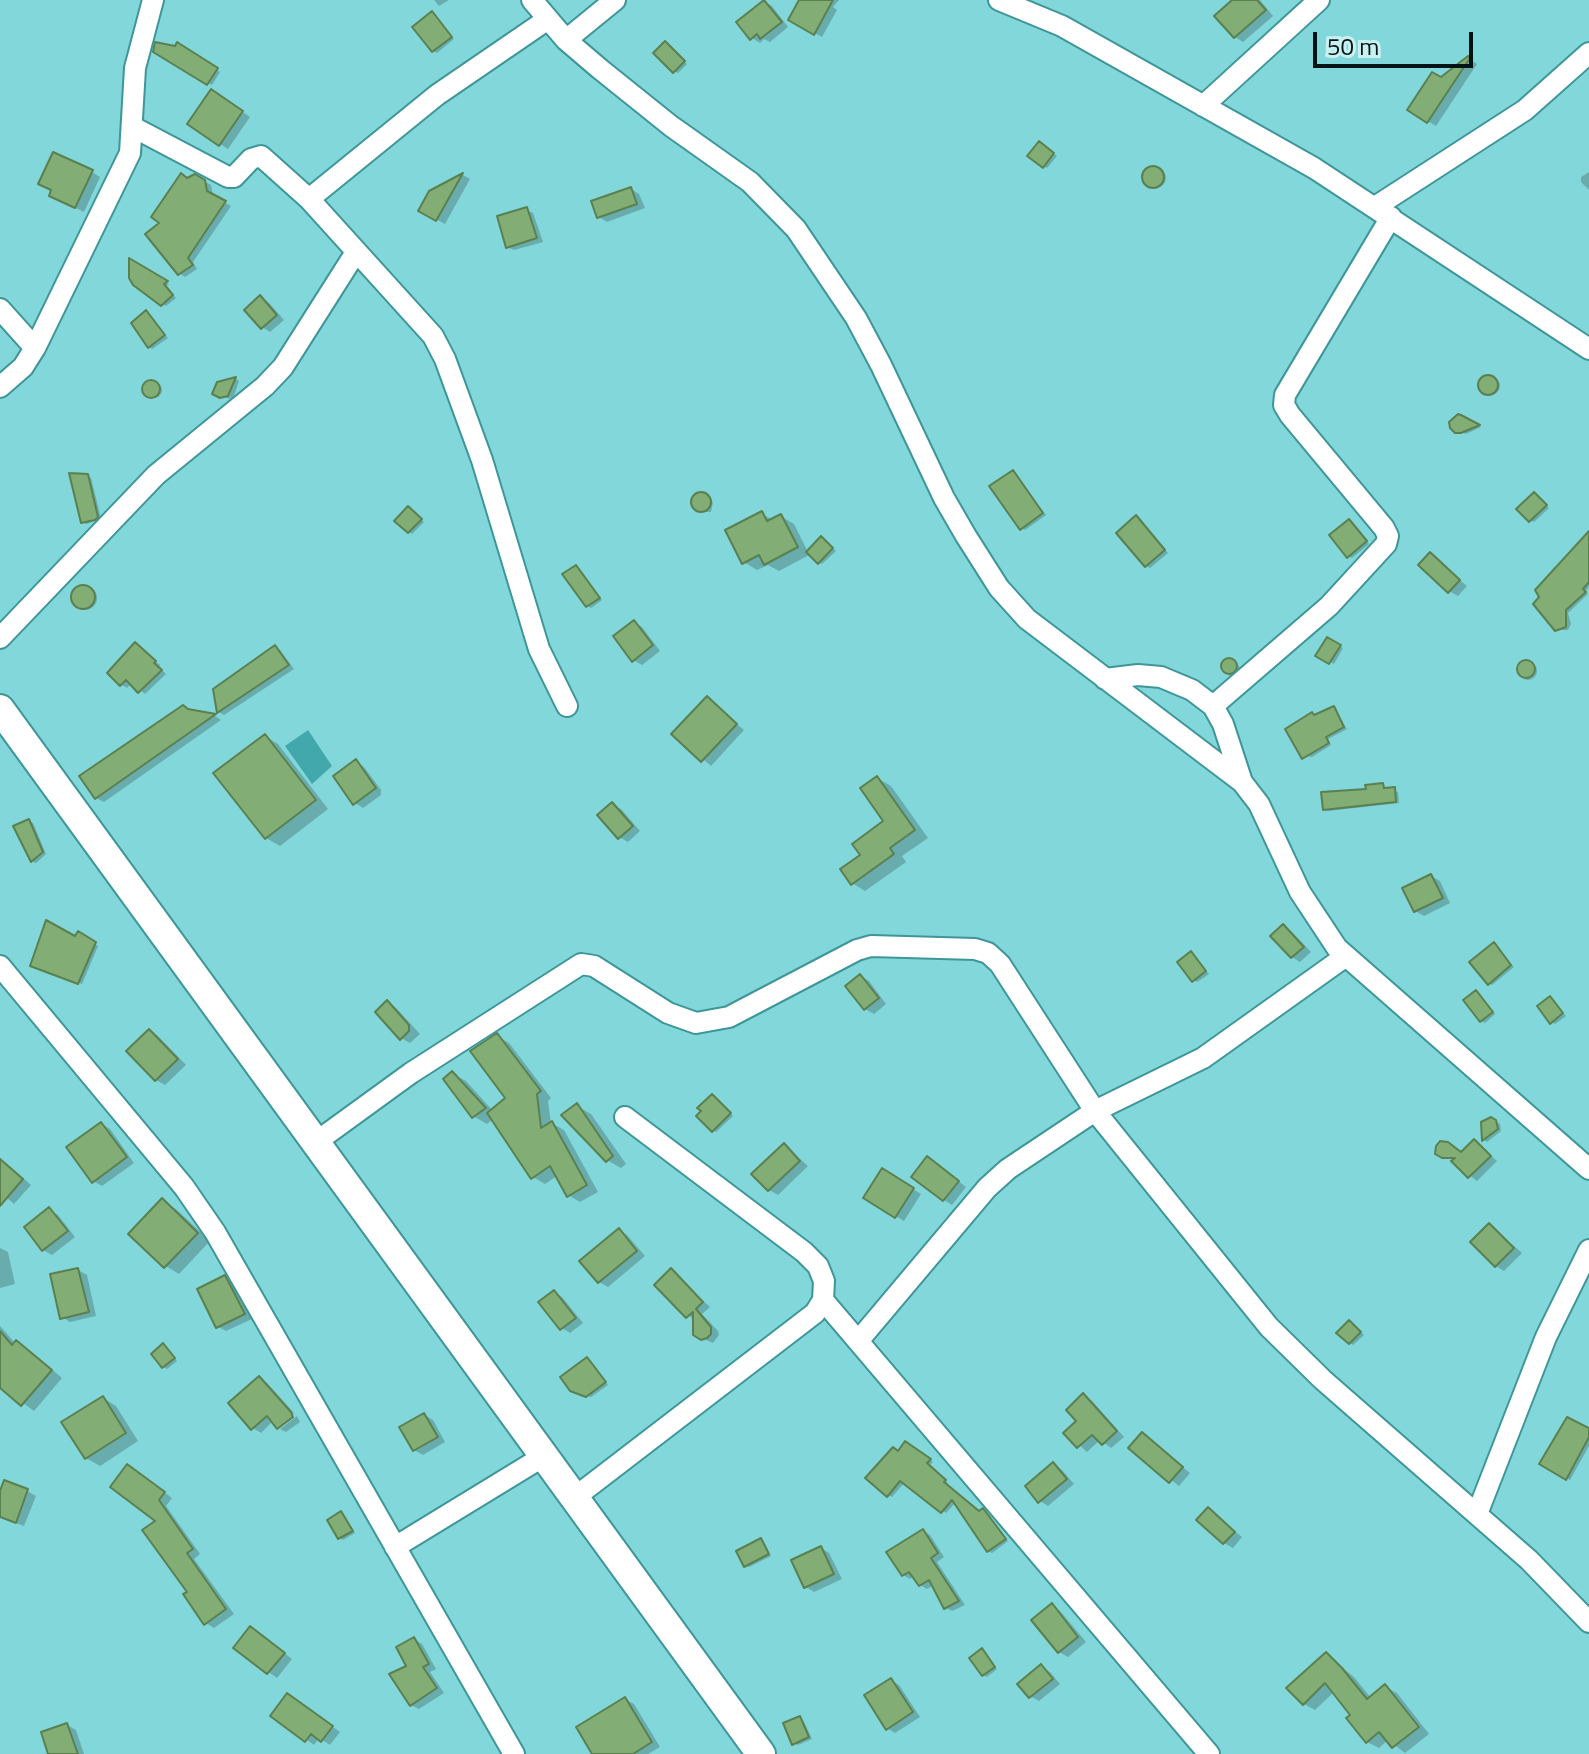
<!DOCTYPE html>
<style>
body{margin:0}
#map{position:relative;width:1589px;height:1754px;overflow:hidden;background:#82d7da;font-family:"Titillium Web",sans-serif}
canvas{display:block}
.scale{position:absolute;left:1313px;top:32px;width:160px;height:36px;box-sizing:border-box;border:4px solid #001415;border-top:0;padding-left:10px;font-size:24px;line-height:28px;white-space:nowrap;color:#001415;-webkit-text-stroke:6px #c8f0f1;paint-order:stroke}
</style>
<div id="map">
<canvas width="1589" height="1754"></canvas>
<div class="scale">50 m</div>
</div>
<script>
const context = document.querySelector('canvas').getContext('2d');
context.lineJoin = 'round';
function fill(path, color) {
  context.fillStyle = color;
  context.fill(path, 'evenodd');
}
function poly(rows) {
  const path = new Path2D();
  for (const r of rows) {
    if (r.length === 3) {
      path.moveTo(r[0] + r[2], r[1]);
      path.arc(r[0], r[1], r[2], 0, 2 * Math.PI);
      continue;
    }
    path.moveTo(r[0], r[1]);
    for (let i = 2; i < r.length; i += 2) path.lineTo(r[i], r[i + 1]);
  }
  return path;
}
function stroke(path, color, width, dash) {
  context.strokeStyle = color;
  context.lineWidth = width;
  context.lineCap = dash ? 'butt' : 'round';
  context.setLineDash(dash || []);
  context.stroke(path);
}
fill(poly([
 [308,730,332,766,312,784,285,746]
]), '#42a8ac');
fill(poly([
 [434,0,449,0,439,6],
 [801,0,839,0,833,7,837,10,822,37,790,20],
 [1232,0,1260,0,1273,16,1243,42,1235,37],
 [764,2,772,6,788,27,770,42,764,39,760,43,752,38],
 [432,13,454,39,437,53,433,51],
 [178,45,220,72,212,85,155,52,176,48],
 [669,46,687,64,678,73,674,71],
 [1468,58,1477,64,1436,126,1410,110],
 [219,96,250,117,228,149,189,124],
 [1043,145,1057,156,1047,168,1030,156],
 [1156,178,10],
 [92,172,100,177,84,212,60,200],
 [1589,172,1589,190,1581,182,1581,177],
 [463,175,470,179,445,224,420,210,431,192],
 [195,176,211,185,213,196,231,206,193,262,197,269,185,277,179,273,163,223,188,179],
 [631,189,639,194,645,208,607,222,599,217],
 [526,210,533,213,543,242,514,250,507,247],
 [131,262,169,284,166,286,176,298,166,306,134,284],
 [261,298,269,303,284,320,270,332,262,327],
 [147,313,168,338,152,349,149,347],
 [1491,386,9],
 [236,379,239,381,234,396,230,399,218,395,218,384],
 [154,390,8],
 [1458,417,1481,427,1466,434,1452,427],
 [1013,472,1046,515,1025,530,1022,528],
 [87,476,91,478,101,518,87,524,83,522],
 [699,494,713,502,711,512,706,512,695,505,695,498],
 [1538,497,1549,508,1534,522,1530,520],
 [412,511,424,522,412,534,409,532],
 [762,514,773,520,780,516,794,524,808,552,825,541,836,551,822,564,811,554,779,571,768,565,757,570,744,562],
 [1137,518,1168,553,1150,568,1146,566],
 [1353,524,1369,544,1352,558,1348,556],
 [1430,555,1467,586,1458,596,1449,591],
 [1589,562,1589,587,1585,592,1588,594,1568,613,1571,624,1568,630,1558,630,1554,628],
 [576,567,602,600,591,608,588,606],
 [85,598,12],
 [634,622,642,627,660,651,642,665,633,660],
 [1327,639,1343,648,1334,664,1318,655],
 [275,647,280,650,294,669,224,715,219,712],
 [141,648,160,665,159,667,166,674,145,694,132,683,127,688,122,685,110,673],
 [1225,662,1236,662,1241,669,1230,676,1222,669],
 [1528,671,9],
 [707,699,744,730,711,766,674,734],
 [1333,708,1347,729,1328,739,1331,745,1312,757,1302,755,1316,717],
 [189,711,215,716,221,720,104,802,96,798],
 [265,736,278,744,328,809,280,846,266,838],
 [356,762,364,767,381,790,381,795,363,808,355,803],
 [877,778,891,786,928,838,902,856,906,862,865,891,852,883,863,856,886,822],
 [1383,785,1387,790,1398,792,1399,803,1328,811,1325,809],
 [612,805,621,809,640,831,628,842,619,837],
 [29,821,33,823,46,854,36,863,32,861],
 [1431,876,1440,881,1450,903,1424,916,1415,911],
 [1284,927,1292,932,1311,952,1300,962,1292,957],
 [79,934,98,946,82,984,32,965,76,938],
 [1494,945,1514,967,1492,985,1489,983],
 [1191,954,1209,974,1197,982,1194,980],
 [861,976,869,981,886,1004,874,1014,865,1009],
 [1480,995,1495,1014,1485,1023,1481,1021],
 [1551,999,1566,1016,1555,1024,1551,1022],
 [387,1003,396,1008,420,1034,410,1043,401,1038],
 [149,1031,158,1036,186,1065,165,1085,156,1080,129,1051],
 [497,1036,509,1043,551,1098,548,1101,551,1123,564,1130,598,1192,580,1202,568,1195,557,1176,545,1184,533,1177,493,1119,487,1124,473,1116,452,1074,466,1081,493,1111,508,1098],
 [715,1098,733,1116,716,1132,713,1130],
 [577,1106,591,1114,626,1164,621,1168,607,1160],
 [1496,1122,1500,1124,1501,1131,1487,1142,1484,1140,1482,1126],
 [101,1124,110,1129,134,1163,102,1186,93,1181],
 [1475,1141,1497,1161,1477,1181,1450,1160,1465,1160,1463,1153],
 [784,1145,808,1166,778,1195,769,1190],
 [0,1158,31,1185,14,1204,0,1192],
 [936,1164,966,1187,952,1205,944,1200],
 [883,1170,921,1194,904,1221,866,1197],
 [162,1201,176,1209,210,1241,179,1274,166,1266],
 [49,1210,58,1215,75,1237,52,1255,43,1250],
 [1490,1225,1522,1253,1504,1271,1496,1266],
 [619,1230,627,1235,645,1256,608,1287,599,1282],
 [0,1248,8,1252,15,1284,0,1288],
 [78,1270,87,1275,96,1316,70,1322,62,1317],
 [671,1271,710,1307,702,1314,718,1331,719,1335,713,1343,697,1336,695,1321,656,1285],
 [225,1277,233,1282,252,1319,226,1331,217,1326],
 [554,1292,562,1297,583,1323,570,1333,562,1328],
 [1353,1324,1364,1335,1353,1345,1350,1343],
 [0,1326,16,1344,29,1350,62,1378,34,1411,0,1386],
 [164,1346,177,1361,167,1369,164,1367],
 [590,1362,608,1385,591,1397,576,1392],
 [259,1378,267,1383,294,1413,278,1426,273,1421,261,1433,253,1428],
 [1084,1396,1092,1401,1124,1437,1111,1448,1100,1440,1087,1452,1066,1433,1079,1422],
 [103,1398,116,1406,138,1441,100,1466,86,1458],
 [424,1415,433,1420,445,1442,423,1455,414,1450],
 [297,1416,300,1422,286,1432,280,1429],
 [1589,1430,1589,1446,1570,1480,1542,1463],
 [1142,1435,1190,1473,1179,1486,1131,1448],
 [905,1443,933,1462,929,1466,948,1483,947,1485,980,1513,983,1511,987,1513,1008,1541,992,1553,988,1551,956,1502,946,1513,905,1482,892,1497,888,1495,899,1453],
 [1053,1465,1062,1470,1074,1484,1048,1506,1040,1501],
 [136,1471,172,1498,166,1506,200,1554,194,1559,234,1614,214,1628,206,1623,190,1592],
 [27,1491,36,1496,24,1526,0,1517,0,1496],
 [1208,1510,1242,1537,1233,1548,1224,1543],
 [341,1514,355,1533,343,1540,340,1538],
 [923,1531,930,1535,944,1557,937,1562,965,1605,952,1611,945,1607,934,1585,927,1589,920,1585,914,1576,910,1579,903,1575],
 [761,1540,771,1556,749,1567,745,1565],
 [821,1548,829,1553,842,1579,814,1592,806,1587],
 [1052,1606,1060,1611,1086,1642,1068,1657,1059,1652],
 [259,1633,292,1659,277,1678,236,1648],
 [414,1639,422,1644,436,1669,430,1672,444,1693,419,1709,411,1705,409,1666],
 [982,1651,997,1669,987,1677,983,1675],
 [1326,1655,1354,1677,1371,1698,1385,1687,1397,1693,1429,1734,1405,1753,1388,1740,1379,1748,1367,1742,1352,1715,1334,1692,1315,1710,1304,1704],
 [1041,1667,1050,1672,1060,1684,1039,1701,1030,1696],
 [891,1680,899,1685,920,1717,895,1733,887,1728],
 [625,1699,634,1704,660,1747,648,1754,595,1754],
 [295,1700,340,1732,330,1745,319,1738,314,1745,273,1716],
 [799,1718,803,1720,812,1739,798,1745,794,1743],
 [67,1725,76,1730,84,1754,50,1754]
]), '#0003');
const building = poly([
 [764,0,782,22,760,39,757,34,750,40,736,22,764,0],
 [799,0,833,0,814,35,788,20,799,0],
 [1232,0,1257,0,1266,10,1234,38,1214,16,1232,0],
 [432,11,452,37,432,52,412,27,432,11],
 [665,41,685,61,673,73,653,53,665,41],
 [155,42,175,46,177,42,218,68,207,85,153,52,155,42],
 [1468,56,1470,58,1427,123,1407,110,1432,72,1441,77,1468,56],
 [211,89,243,111,219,146,187,124,211,89],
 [1039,141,1054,153,1043,168,1027,156,1039,141],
 [53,152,93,170,75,208,49,196,51,190,38,184,53,152],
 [1153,177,11],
 [181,173,187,178,195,174,205,180,207,191,226,201,188,258,193,265,178,275,145,234,159,223,151,217,181,173],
 [463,173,436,221,418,211,429,191,463,173],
 [631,187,637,204,597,218,591,201,631,187],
 [527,207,537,238,506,248,497,216,527,207],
 [129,258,168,281,164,284,173,295,161,306,133,285,129,278,129,258],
 [260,295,277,315,261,329,244,310,260,295],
 [146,310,165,335,148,348,131,323,146,310],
 [1488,385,10],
 [236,377,228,396,220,398,212,394,217,382,236,377],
 [151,389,9],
 [1458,414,1461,415,1480,425,1461,433,1455,433,1450,428,1449,422,1458,414],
 [1013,470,1043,513,1020,530,989,486,1013,470],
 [69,473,88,474,98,517,95,520,81,523,69,473],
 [1534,492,1547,505,1529,522,1516,509,1534,492],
 [701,502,10],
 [408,506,422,519,408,533,394,521,408,506],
 [762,511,767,521,781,514,798,547,764,565,759,555,742,564,725,530,762,511],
 [1136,515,1165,550,1145,567,1116,533,1136,515],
 [1349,519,1367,541,1347,558,1329,535,1349,519],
 [1589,531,1589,582,1583,589,1586,592,1566,610,1566,627,1555,631,1533,604,1539,597,1535,590,1589,531],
 [821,536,833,548,818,564,806,552,821,536],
 [1430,552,1460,580,1448,593,1418,565,1430,552],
 [576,565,600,598,586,607,562,574,576,565],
 [83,597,12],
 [634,620,653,645,632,662,613,636,634,620],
 [1327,637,1341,645,1329,664,1315,656,1327,637],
 [135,642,156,661,154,663,162,670,138,693,126,680,120,686,107,673,135,642],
 [275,645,289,665,217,713,213,689,275,645],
 [1229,666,8],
 [1526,669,9],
 [707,696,737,724,701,762,671,734,707,696],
 [183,705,188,709,216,714,95,799,79,776,183,705],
 [1334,706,1344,727,1326,737,1329,743,1302,759,1285,729,1312,712,1314,715,1334,706],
 [265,734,316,800,265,839,213,773,265,734],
 [356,759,376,788,353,805,333,776,356,759],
 [877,776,915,830,890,848,894,854,851,885,840,869,860,855,852,844,883,821,860,788,877,776],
 [1383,783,1384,788,1395,787,1396,802,1323,810,1321,792,1366,789,1365,785,1383,783],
 [612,802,633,826,618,839,597,815,612,802],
 [29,819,43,852,31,862,13,826,29,819],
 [1431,874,1443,898,1414,912,1402,888,1431,874],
 [46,920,75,936,78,931,96,942,78,984,30,966,46,920],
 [1283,924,1304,947,1291,958,1270,936,1283,924],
 [1494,942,1511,965,1488,985,1469,962,1494,942],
 [1191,951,1206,971,1192,982,1177,962,1191,951],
 [860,974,879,998,864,1010,845,986,860,974],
 [1476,990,1493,1012,1480,1022,1463,1000,1476,990],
 [1550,996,1563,1013,1550,1024,1537,1006,1550,996],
 [387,1000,409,1025,409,1031,400,1040,375,1012,387,1000],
 [149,1029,178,1059,155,1081,126,1051,149,1029],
 [497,1033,541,1091,537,1094,541,1128,552,1121,587,1185,567,1197,550,1166,531,1179,487,1113,505,1098,470,1051,497,1033],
 [452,1071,486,1108,472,1118,443,1079,452,1071],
 [712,1094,731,1113,712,1132,696,1116,701,1111,697,1108,712,1094],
 [577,1103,613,1156,606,1162,561,1115,577,1103],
 [1491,1117,1496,1120,1498,1129,1482,1141,1481,1122,1491,1117],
 [101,1122,127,1157,92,1183,66,1147,101,1122],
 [1474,1139,1491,1156,1468,1178,1451,1161,1455,1158,1442,1158,1435,1154,1436,1146,1440,1141,1448,1142,1461,1152,1474,1139],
 [784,1143,800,1161,768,1191,751,1174,784,1143],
 [927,1156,959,1181,943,1201,911,1177,927,1156],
 [0,1159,23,1179,0,1206,0,1159],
 [882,1168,914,1188,895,1218,863,1198,882,1168],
 [162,1198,198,1233,164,1268,128,1234,162,1198],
 [49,1207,68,1231,42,1251,24,1227,49,1207],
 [1489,1223,1514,1248,1495,1267,1470,1242,1489,1223],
 [619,1228,637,1251,598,1283,579,1261,619,1228],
 [78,1268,89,1312,60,1319,50,1274,78,1268],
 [671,1268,703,1302,696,1309,711,1327,711,1334,707,1338,701,1340,693,1335,693,1312,686,1318,654,1285,671,1268],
 [225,1275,245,1314,216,1328,197,1289,225,1275],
 [554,1290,576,1318,560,1330,538,1302,554,1290],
 [1349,1320,1361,1332,1349,1344,1336,1333,1349,1320],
 [0,1331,12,1345,16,1340,52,1370,21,1406,0,1388,0,1331],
 [163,1343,175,1358,162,1368,151,1354,163,1343],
 [587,1357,606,1382,586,1397,570,1391,560,1377,587,1357],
 [259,1376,291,1412,293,1417,277,1429,267,1416,251,1430,228,1403,259,1376],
 [1083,1393,1117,1431,1102,1445,1092,1435,1077,1448,1063,1433,1076,1421,1066,1410,1083,1393],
 [103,1396,126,1433,85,1459,61,1422,103,1396],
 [424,1413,438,1437,413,1451,399,1427,424,1413],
 [1567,1417,1589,1428,1589,1437,1566,1480,1539,1464,1567,1417],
 [1142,1432,1183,1467,1169,1483,1128,1448,1142,1432],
 [905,1441,931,1459,927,1463,946,1480,944,1482,979,1511,983,1508,1006,1539,987,1552,952,1500,941,1513,900,1481,887,1497,865,1478,893,1447,898,1451,905,1441],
 [1053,1462,1067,1479,1038,1503,1025,1486,1053,1462],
 [127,1464,165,1492,159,1500,193,1549,187,1553,226,1609,204,1625,183,1594,187,1592,142,1530,155,1521,110,1487,127,1464],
 [4,1480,28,1489,16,1523,0,1517,0,1491,4,1480],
 [1208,1507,1235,1532,1223,1544,1196,1520,1208,1507],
 [341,1511,353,1531,338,1539,327,1520,341,1511],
 [923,1529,938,1553,931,1558,959,1601,944,1609,929,1580,919,1586,909,1572,902,1576,886,1552,923,1529],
 [761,1538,769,1554,744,1567,736,1551,761,1538],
 [821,1546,834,1574,804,1588,791,1560,821,1546],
 [1052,1603,1078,1637,1058,1653,1031,1620,1052,1603],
 [250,1626,285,1653,267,1674,233,1648,250,1626],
 [414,1637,429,1664,423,1667,437,1688,410,1706,389,1674,406,1666,396,1647,414,1637],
 [982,1648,995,1667,982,1676,969,1658,982,1648],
 [1326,1652,1342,1668,1367,1699,1385,1684,1419,1727,1392,1748,1379,1732,1366,1743,1346,1718,1350,1715,1325,1683,1303,1705,1286,1688,1326,1652],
 [1041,1664,1053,1679,1029,1698,1017,1684,1041,1664],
 [891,1678,913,1712,886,1730,864,1695,891,1678],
 [287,1693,333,1726,321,1742,311,1734,305,1742,270,1716,287,1693],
 [625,1697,652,1742,633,1754,592,1754,576,1727,625,1697],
 [800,1716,809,1737,792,1745,783,1723,800,1716],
 [67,1723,78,1754,48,1754,41,1732,67,1723]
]);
fill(building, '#82ad74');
stroke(building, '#5b8050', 2);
const minor = poly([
 [532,0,566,40,600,69,671,126,750,182,796,229,856,318,881,365,944,498,966,536,999,588,1027,619,1242,782,1259,804,1300,892,1337,948,1589,1169],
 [999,0,1062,26,1314,168,1589,349],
 [566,40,615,0],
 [1203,106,1319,0],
 [133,127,228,177,234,177,251,159,261,156,309,199,433,336,445,359,482,460,539,649,567,706],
 [309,199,437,95,548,19],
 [1375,207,1525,110,1589,53],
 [0,309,35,348],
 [0,387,23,367,35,348,130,153,135,68,153,0],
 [0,638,156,475,265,386,283,367,356,252],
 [1105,679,1138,675,1161,677,1192,690,1213,706,1223,724,1242,782],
 [1213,706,1329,606,1386,544,1388,536,1384,528,1290,415,1284,405,1285,395,1391,217],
 [0,966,184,1187,215,1232,514,1754],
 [316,1142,411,1073,581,964,594,966,668,1013,696,1023,729,1017,857,950,871,946,975,949,988,953,1000,964,1095,1111,1269,1327,1323,1380,1529,1560,1589,1622],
 [823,1300,1209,1754],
 [859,1340,987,1188,1008,1169,1095,1111,1203,1058,1346,956],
 [574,1498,815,1313,823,1300,824,1281,818,1266,804,1252,625,1117],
 [1477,1514,1546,1337,1589,1250],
 [395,1547,544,1456]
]);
const secondary = poly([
 [0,709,761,1754]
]);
stroke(minor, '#3e9699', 24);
stroke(secondary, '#3e9699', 32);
stroke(minor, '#fff', 20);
stroke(secondary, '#fff', 28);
</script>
